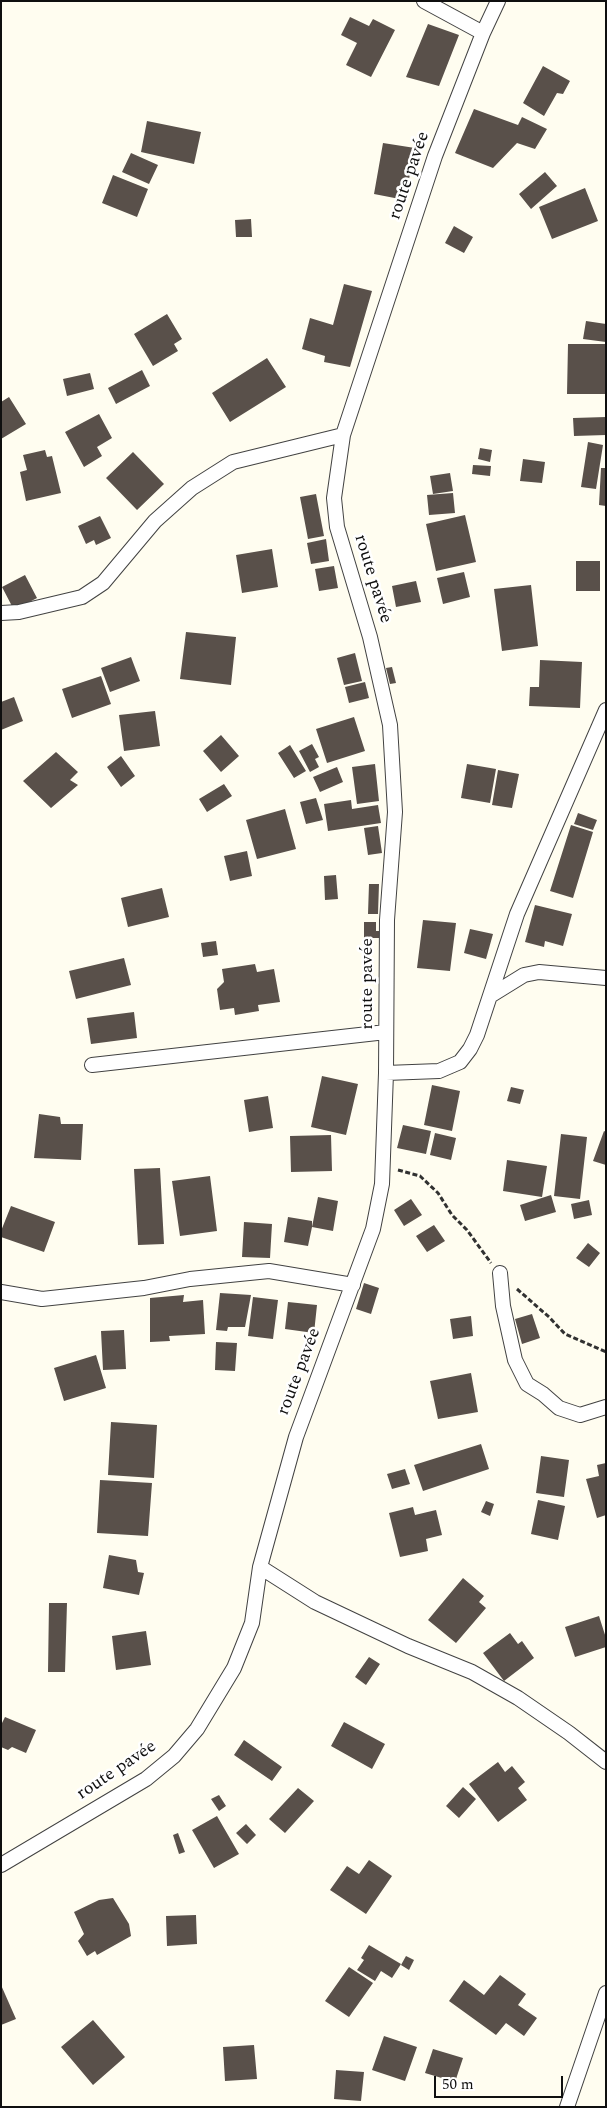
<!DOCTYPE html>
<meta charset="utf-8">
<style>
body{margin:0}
#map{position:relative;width:607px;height:2108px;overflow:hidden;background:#fffdf0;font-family:Spectral,serif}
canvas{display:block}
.frame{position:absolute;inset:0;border:2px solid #0f0f0f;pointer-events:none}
.scale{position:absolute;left:434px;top:2076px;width:129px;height:22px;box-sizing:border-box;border:2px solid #0f0f0f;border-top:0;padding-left:6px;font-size:15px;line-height:18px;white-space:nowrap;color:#0f0f0f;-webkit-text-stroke:4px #fff;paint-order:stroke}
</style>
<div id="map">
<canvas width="607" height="2108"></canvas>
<div class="frame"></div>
<div class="scale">50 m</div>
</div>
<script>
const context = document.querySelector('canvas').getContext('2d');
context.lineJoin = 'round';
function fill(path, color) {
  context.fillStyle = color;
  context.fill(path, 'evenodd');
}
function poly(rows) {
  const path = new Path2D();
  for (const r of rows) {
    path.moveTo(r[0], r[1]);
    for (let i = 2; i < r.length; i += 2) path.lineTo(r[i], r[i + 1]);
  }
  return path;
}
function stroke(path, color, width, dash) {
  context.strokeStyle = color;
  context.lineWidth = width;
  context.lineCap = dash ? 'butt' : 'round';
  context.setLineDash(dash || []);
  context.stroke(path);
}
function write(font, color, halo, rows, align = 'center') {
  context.font = font + ' Spectral,serif';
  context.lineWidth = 5;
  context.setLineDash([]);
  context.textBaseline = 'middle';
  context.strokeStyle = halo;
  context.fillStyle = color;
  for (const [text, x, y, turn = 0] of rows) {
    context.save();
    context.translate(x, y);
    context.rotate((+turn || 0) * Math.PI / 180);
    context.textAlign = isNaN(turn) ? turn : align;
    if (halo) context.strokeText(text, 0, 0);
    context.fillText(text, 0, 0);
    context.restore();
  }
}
fill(poly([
 [350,17,369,26,373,19,395,30,371,77,346,65,357,43,341,35],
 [428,24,459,35,439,86,406,77],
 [543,66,570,81,563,94,557,93,544,116,523,103],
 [474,109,518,125,522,117,547,129,535,149,517,143,493,168,455,153],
 [147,121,201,132,194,164,141,152],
 [383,143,415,148,405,200,374,194],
 [131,153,158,165,149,184,122,172],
 [545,172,557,186,531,209,519,194],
 [113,175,148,189,137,217,102,203],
 [585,188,598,221,552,239,539,207],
 [251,219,252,237,236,237,235,220],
 [454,226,473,237,464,253,445,243],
 [344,284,372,291,350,367,324,362,325,356,302,349,310,318,333,325],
 [167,314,182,339,174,344,178,351,153,366,134,334],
 [586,321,606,324,606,342,583,339],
 [568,344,606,344,605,394,567,394],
 [267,358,286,387,230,422,212,393],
 [142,370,150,386,116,404,108,388],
 [90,373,94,389,67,396,63,379],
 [9,397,26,424,1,439,1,402],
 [99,414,112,438,97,447,102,456,84,467,65,432],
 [606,417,606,435,574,436,573,418],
 [588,442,603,445,596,489,581,487],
 [480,448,492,450,490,462,478,459],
 [45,450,47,457,52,456,61,493,26,501,20,472,27,470,23,455],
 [133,452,164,484,137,510,106,478],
 [523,459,545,462,542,483,520,481],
 [473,465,491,466,490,476,472,474],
 [601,468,606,468,606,506,599,505],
 [450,473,453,491,433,494,430,476],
 [453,493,455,513,429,515,427,495],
 [316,494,324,536,308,539,300,497],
 [465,515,476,562,436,571,426,524],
 [100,516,111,538,96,545,94,540,86,544,78,526],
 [326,539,329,561,311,564,307,543],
 [272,549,278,587,242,593,236,555],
 [576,561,600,561,600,591,576,591],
 [334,566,338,588,319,591,315,569],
 [464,572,470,597,443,604,437,578],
 [25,575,37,598,14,610,2,587],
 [416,581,421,602,396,607,392,586],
 [531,585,538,646,502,651,494,589],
 [186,632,236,637,231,685,180,679],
 [355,653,362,681,344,685,337,658],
 [131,657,140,681,110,692,101,668],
 [540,660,582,662,580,708,529,706,530,687,539,687],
 [392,667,396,683,390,684,386,668],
 [101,676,111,704,72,718,62,689],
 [365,682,369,698,349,703,345,687],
 [14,697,23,721,1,730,1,702],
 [155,711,160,746,124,751,119,715],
 [354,717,365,751,327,763,316,729],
 [221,735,239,756,221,772,203,751],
 [312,744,319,757,315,759,319,767,310,772,299,751],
 [290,745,306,771,294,778,278,753],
 [56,752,78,772,70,780,78,785,51,808,23,781],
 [121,756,135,776,121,787,107,767],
 [375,764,379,801,357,804,352,767],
 [467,764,496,769,490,803,461,798],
 [337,767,343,782,320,792,313,777],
 [498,770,519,774,512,808,492,805],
 [224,784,232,796,207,812,199,799],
 [316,798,323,820,306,824,300,802],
 [351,800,352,809,378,805,381,823,328,831,324,804],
 [285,809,296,849,257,859,246,820],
 [578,813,597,820,593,830,574,824],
 [571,825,593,832,573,898,550,891],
 [378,826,382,853,368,855,364,828],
 [247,851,252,876,230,881,224,856],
 [336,875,338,899,325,900,324,876],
 [369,884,379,884,378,914,368,914],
 [162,888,169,917,128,927,121,898],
 [535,905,572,914,563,946,545,941,544,947,525,942],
 [423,920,456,923,450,971,417,968],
 [364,922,376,922,376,931,379,931,379,938,364,938],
 [470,929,493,934,486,959,464,953],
 [216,941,218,955,203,957,201,943],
 [124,958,131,985,76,999,69,971],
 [255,964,257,972,274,969,280,1002,258,1005,259,1011,235,1015,234,1008,220,1010,217,989,224,982,222,969],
 [134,1012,137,1038,91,1044,87,1018],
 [322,1076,358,1084,346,1135,311,1127],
 [432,1085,460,1091,452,1131,424,1125],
 [511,1087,524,1090,520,1104,507,1101],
 [268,1096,273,1128,249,1132,244,1100],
 [39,1114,60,1117,61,1124,83,1124,81,1160,34,1158],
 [403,1125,431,1131,426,1154,397,1148],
 [604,1131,606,1132,606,1165,593,1161],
 [435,1133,456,1138,451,1160,430,1155],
 [561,1134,587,1137,580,1199,554,1196],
 [331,1135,332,1171,291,1172,290,1136],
 [507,1160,547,1166,542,1197,503,1191],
 [160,1168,164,1244,138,1245,134,1169],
 [210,1176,217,1231,180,1236,172,1181],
 [551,1195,556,1212,525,1221,520,1205],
 [318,1197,338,1201,333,1231,312,1227,308,1246,284,1242,288,1217,312,1221,312,1227],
 [411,1199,422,1215,404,1226,394,1210],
 [589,1200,592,1215,574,1219,571,1204],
 [11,1206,55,1222,44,1252,1,1237,1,1231],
 [244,1222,272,1224,270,1258,242,1257],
 [434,1225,445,1241,427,1252,416,1236],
 [588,1243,600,1253,589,1267,576,1258],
 [364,1283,379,1288,371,1314,356,1309],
 [220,1293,251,1295,245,1327,228,1327,227,1331,216,1330],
 [184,1295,183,1302,203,1300,205,1334,169,1336,170,1341,150,1342,150,1298],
 [253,1297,278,1300,273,1339,248,1336],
 [288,1302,317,1305,314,1333,285,1329],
 [532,1314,540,1338,522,1344,515,1319],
 [471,1316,473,1336,453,1339,450,1319],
 [124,1330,126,1369,103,1370,101,1331],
 [216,1342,237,1343,235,1371,215,1370],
 [96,1355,106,1388,64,1401,54,1368],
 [471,1373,478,1412,438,1419,430,1381],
 [111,1422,157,1425,154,1478,108,1475],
 [481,1444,489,1469,423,1491,414,1465],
 [541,1456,569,1460,564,1497,536,1493],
 [606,1463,606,1515,597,1518,586,1479,599,1476,597,1465],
 [405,1469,410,1484,392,1489,387,1474],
 [100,1480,152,1483,148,1536,97,1533],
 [538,1500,565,1506,558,1540,531,1534],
 [486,1501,494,1504,490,1516,481,1512],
 [413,1507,415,1515,436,1510,442,1535,426,1539,428,1551,400,1557,389,1513],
 [109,1555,136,1560,138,1572,144,1573,139,1595,103,1588],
 [463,1578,484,1596,479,1602,486,1608,456,1643,428,1620],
 [49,1603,67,1603,65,1672,48,1672],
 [599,1616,606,1638,606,1647,575,1657,565,1627],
 [146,1631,151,1665,116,1670,112,1636],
 [510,1633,518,1644,522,1641,534,1658,504,1681,483,1653],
 [369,1657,380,1664,366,1685,355,1677],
 [5,1717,36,1730,26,1753,12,1747,8,1750,1,1747,1,1725],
 [344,1722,385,1744,372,1769,331,1746],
 [244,1740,282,1767,272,1781,234,1755],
 [498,1762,505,1772,512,1766,525,1782,518,1788,527,1800,498,1822,469,1784],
 [463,1787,476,1799,459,1818,446,1806],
 [298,1788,314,1801,285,1833,269,1819],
 [219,1795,226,1806,219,1811,211,1799],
 [217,1816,239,1854,214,1868,192,1830],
 [246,1824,256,1835,247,1844,236,1833],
 [178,1833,185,1852,179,1854,173,1835],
 [369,1860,392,1876,366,1914,330,1890,347,1866,359,1874],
 [113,1898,129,1924,131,1936,97,1955,95,1951,87,1956,78,1941,84,1934,74,1912,99,1900],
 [196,1915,197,1944,167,1946,166,1916],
 [369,1945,401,1964,392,1978,381,1971,375,1981,357,1970,364,1960,361,1958],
 [406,1956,414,1960,409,1970,401,1965],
 [349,1967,373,1983,349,2017,325,2001],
 [500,1975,526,1994,518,2005,537,2018,524,2036,506,2023,496,2035,449,2001,464,1980,484,1995],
 [1,1985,16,2019,1,2025],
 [93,2020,125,2057,93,2085,61,2047],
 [384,2036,417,2047,405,2081,372,2070],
 [254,2045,257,2079,225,2081,223,2047],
 [433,2049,463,2058,455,2082,425,2073],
 [336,2070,364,2072,361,2101,334,2099]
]), '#59504a');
const street = poly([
 [424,1,483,33],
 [1,613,19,612,82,597,103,583,155,521,192,488,233,462,343,435],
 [490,996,524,975,539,972,606,978],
 [92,1065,386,1032],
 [386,1073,439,1071,460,1062,470,1049,477,1035,517,914,606,710],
 [500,1273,503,1306,515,1360,527,1384,543,1394,559,1408,580,1415,606,1407],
 [1,1292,42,1299,144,1288,190,1279,269,1271,353,1285],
 [260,1567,315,1602,408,1646,472,1672,518,1698,569,1733,606,1762],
 [1,1865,146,1779,174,1756,197,1729,234,1668,252,1623,260,1567,296,1437,373,1229,382,1184,386,1073,387,920,395,812,390,725,370,637,337,527,334,498,343,435,435,156,483,33,498,1],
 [567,2107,606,1993]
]);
stroke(street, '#424242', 16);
stroke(poly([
 [398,1170,420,1176,438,1193,452,1215,467,1230,491,1263],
 [517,1289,549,1317,565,1334,606,1352]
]), '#313131', 3, [5, 2.5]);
stroke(street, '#fff', 14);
write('18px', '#0f0f0f', '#fff', [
 ["route pavée",410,176,-71],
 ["route pavée",372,579,73],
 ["route pavée",368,984,-90],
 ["route pavée",300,1372,-69],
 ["route pavée",117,1771,-34]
]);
</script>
